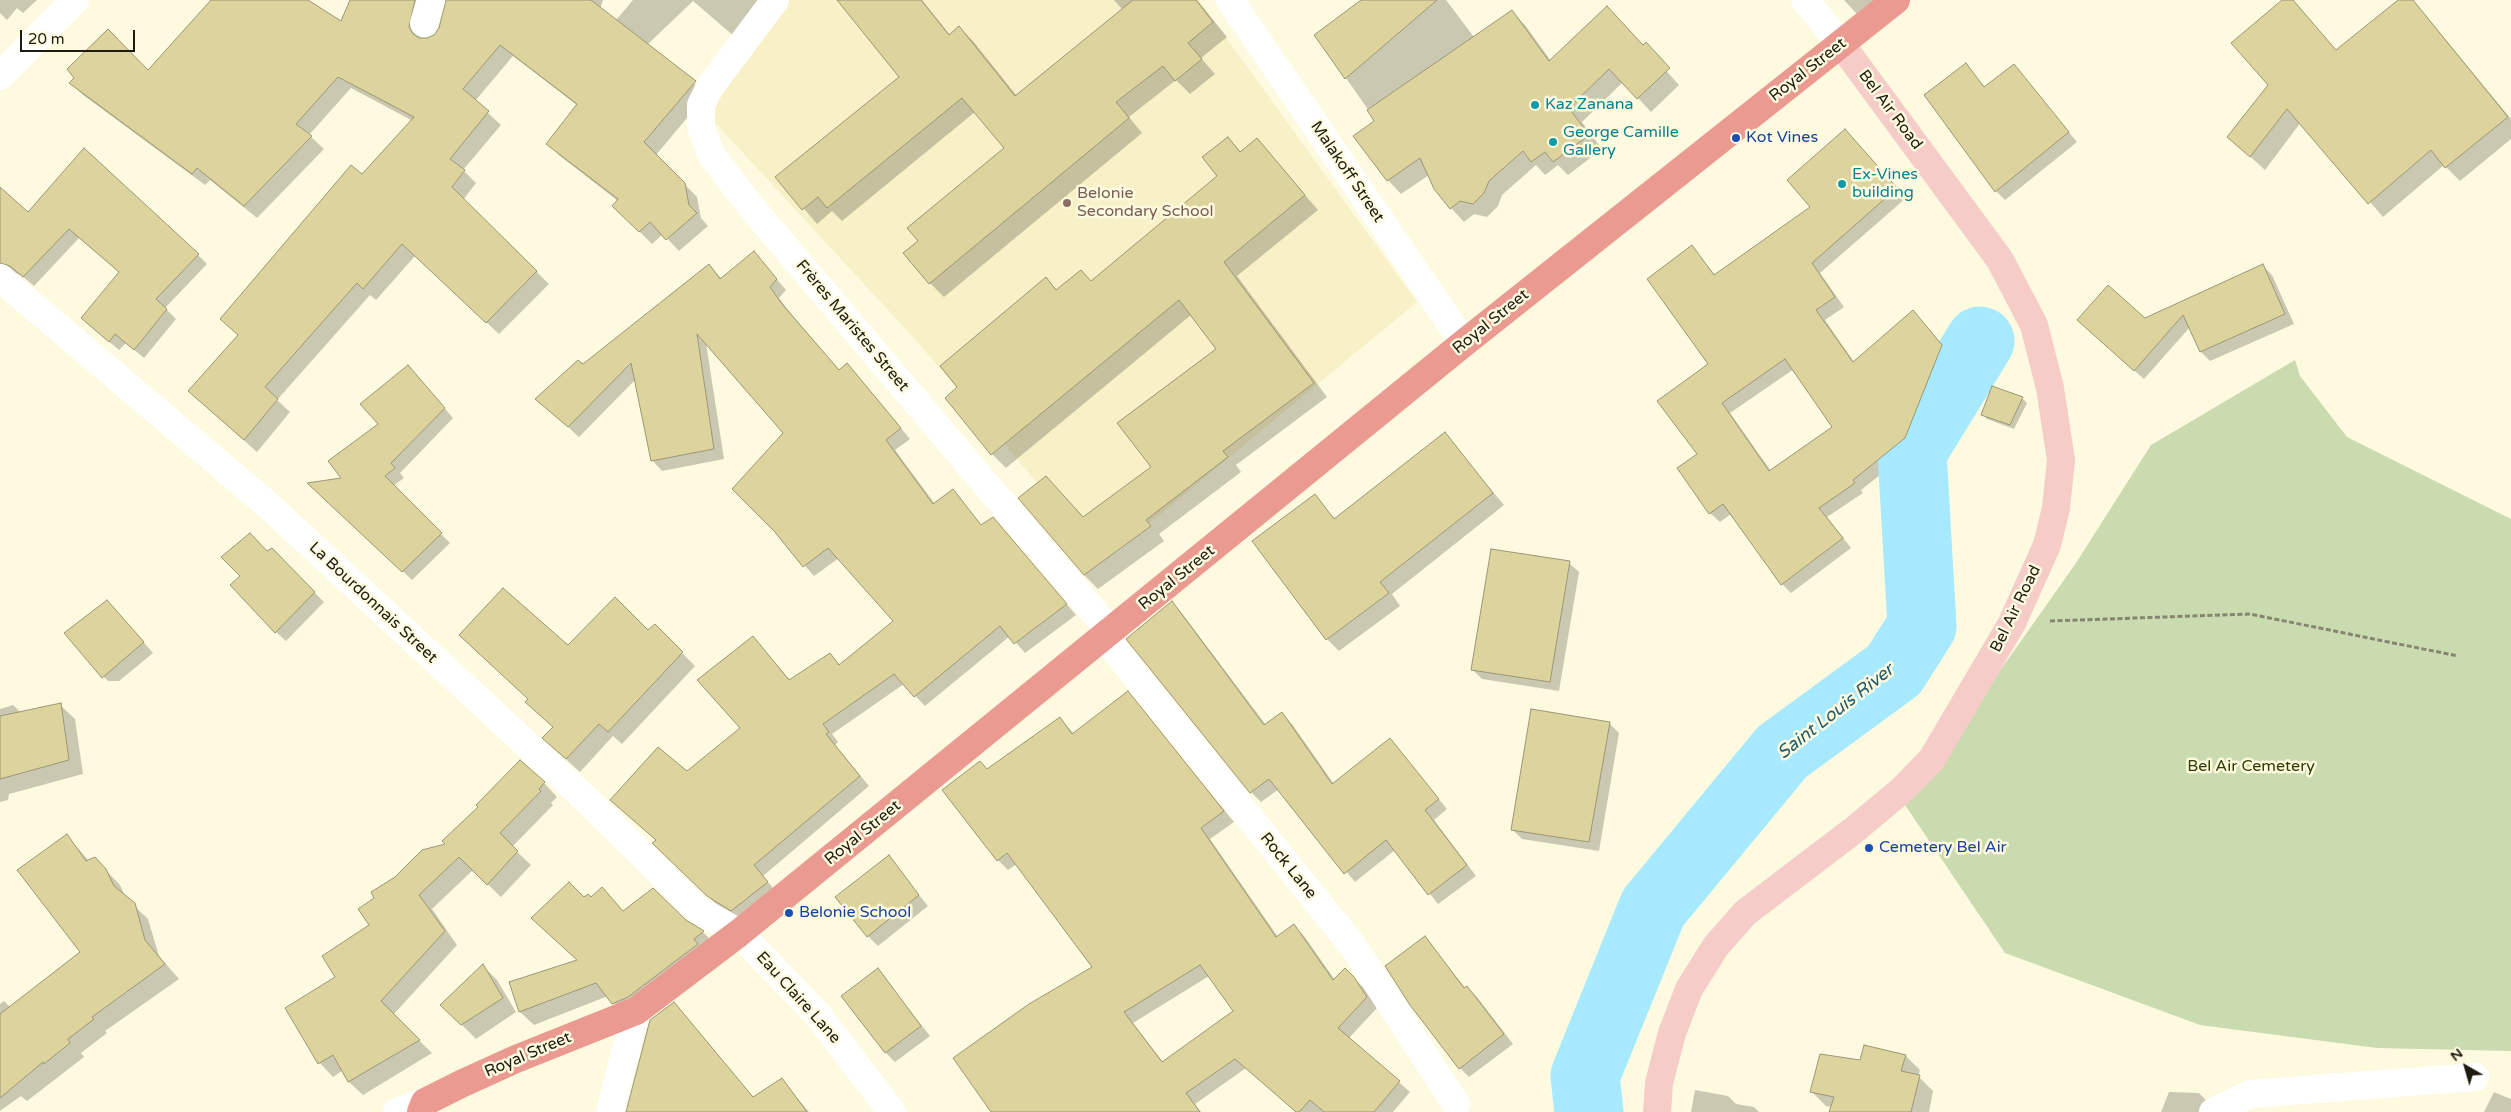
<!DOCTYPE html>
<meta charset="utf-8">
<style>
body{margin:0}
#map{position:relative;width:2511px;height:1112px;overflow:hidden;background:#fefadf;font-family:"Varela Round",sans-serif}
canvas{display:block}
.north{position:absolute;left:2441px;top:1042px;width:50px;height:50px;-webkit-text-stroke:4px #fefadf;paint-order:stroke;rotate:322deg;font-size:14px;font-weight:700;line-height:20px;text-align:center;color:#1e1c10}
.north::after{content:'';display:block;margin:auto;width:18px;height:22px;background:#1e1c10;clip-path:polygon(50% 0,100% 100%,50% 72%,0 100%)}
.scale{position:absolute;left:20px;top:30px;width:115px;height:22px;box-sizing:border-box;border:2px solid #1e1c10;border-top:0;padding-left:6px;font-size:15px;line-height:18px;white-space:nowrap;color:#1e1c10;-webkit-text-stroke:4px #fefadf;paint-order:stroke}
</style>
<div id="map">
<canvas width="2511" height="1112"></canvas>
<div class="north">N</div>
<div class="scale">20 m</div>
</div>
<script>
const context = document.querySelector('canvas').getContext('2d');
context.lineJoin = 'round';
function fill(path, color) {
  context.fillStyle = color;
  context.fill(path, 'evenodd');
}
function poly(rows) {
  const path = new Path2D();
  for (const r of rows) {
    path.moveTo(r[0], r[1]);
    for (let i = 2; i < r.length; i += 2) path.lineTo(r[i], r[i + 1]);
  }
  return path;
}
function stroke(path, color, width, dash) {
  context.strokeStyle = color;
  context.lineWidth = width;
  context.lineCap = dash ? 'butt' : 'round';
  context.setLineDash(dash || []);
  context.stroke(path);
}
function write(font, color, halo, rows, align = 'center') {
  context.font = font + ' "Varela Round",sans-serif';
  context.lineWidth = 5;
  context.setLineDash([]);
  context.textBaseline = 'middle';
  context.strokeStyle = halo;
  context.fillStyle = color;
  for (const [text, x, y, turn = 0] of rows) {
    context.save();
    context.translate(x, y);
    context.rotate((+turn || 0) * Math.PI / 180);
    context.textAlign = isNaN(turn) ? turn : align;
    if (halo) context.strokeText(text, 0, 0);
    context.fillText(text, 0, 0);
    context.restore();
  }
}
fill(poly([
 [776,0,1199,0,1417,302,1104,561,913,337,697,103]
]), '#f8f1c7');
fill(poly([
 [2295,360,2300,376,2347,437,2511,519,2511,1051,2377,1048,2200,1025,2005,953,1905,805,2076,563,2151,445]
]), '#cadbb0');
fill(poly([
 [0,0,37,0,23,13,17,8,7,20,0,13],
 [213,0,306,0,341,22,352,0,419,0,421,39,428,39,436,35,447,0,603,0,585,57,633,0,767,0,735,37,693,1,647,45,707,94,656,155,697,197,701,218,708,226,679,251,663,234,652,244,614,206,618,201,560,156,547,144,578,106,513,56,475,101,501,125,463,170,476,183,463,200,549,284,499,334,415,256,376,300,370,295,277,400,290,412,257,452,202,403,239,336,221,319,362,176,413,121,351,88,309,135,324,149,257,218,210,180,205,185,83,95,71,83,149,72],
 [839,0,922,0,950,35,959,27,973,41,1017,96,1123,10,1114,0,1197,0,1227,37,1201,58,1215,74,1190,94,1176,80,1129,117,1142,133,944,297,930,283,920,241,1005,149,975,112,842,221,832,211,817,224,777,177,901,77],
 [1363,0,1446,0,1474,37,1511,11,1525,25,1551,61,1621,21,1679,85,1651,112,1623,82,1582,122,1602,149,1568,175,1558,165,1545,175,1536,165,1502,195,1498,206,1487,217,1474,214,1464,222,1451,208,1429,175,1401,194,1388,180,1376,121,1316,35],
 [1844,0,1900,0,1867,25],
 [2284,0,2292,0,2337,51,2400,0,2413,0,2511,119,2511,139,2460,181,2444,165,2383,217,2301,122,2265,170,2229,137,2269,85],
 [1966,65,1985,87,2013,65,2077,142,2005,200,1996,191],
 [1228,138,1241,152,1257,139,1318,210,1237,276,1327,397,1236,465,1241,472,1159,534,1164,541,1098,589,1084,575,1060,492,1084,518,1153,467,1217,349,1191,315,1006,468,992,454,959,387,1046,279,1058,291,1092,282,1219,176],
 [1854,140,1906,198,1820,273,1844,307,1825,320,1854,362,1922,321,1951,355,1914,448,1861,490,1863,493,1827,517,1851,548,1791,593,1782,584,1731,514,1720,522,1710,513,1699,454,1710,364,1692,247,1715,275,1812,207],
 [1794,369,1834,427,1771,471,1730,413],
 [0,188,28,213,198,255,207,264,165,308,176,319,144,358,126,343,119,350,92,327,120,273,79,238,34,286,21,275,11,272,0,262],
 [754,253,786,290,779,298,792,315,840,371,847,365,857,375,910,439,895,450,935,504,952,491,982,526,993,518,1076,615,1025,653,1010,636,925,706,904,684,832,734,838,742,835,745,869,786,763,876,777,893,742,920,718,906,654,843,657,841,611,800,687,773,741,729,753,637,790,680,829,654,840,665,894,621,839,558,814,576,774,531,785,433,706,343,724,459,662,471,652,460,636,379,579,437,537,399,583,366,709,265,722,279],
 [2263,266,2272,275,2294,324,2210,361,2201,352,2190,327,2144,379,2088,330,2144,319],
 [417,376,453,418,400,473,404,478,393,486,450,543,412,580,317,492,343,479,380,424],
 [2022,398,2027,403,2014,429,1987,419,1983,414],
 [1444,434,1504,505,1392,594,1400,606,1339,651,1327,639,1254,541,1315,496,1336,520],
 [271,549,324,602,286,641,276,632],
 [1569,563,1579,572,1559,691,1482,679,1472,669],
 [1172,603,1181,612,1266,725,1282,714,1292,724,1334,784,1390,740,1447,809,1434,820,1476,876,1438,904,1395,850,1355,882,1279,789,1261,802,1251,792],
 [116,611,153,653,119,681,108,681,98,671],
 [655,626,695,666,622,744,613,736,580,772,557,751,554,728,568,647,648,632],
 [1128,693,1234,822,1210,839,1278,937,1294,926,1304,936,1335,980,1353,978,1365,989,1377,1008,1349,1038,1410,1092,1393,1112,1296,1112,1246,1068,1195,1104,1201,1112,992,1112,1093,967,1017,864,1008,870,998,860,944,790,987,770,1060,718,1074,734],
 [1209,976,1234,1011,1163,1062,1133,1023],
 [13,705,21,713,60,705,75,719,83,774,9,794,8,800,0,802,0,709],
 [1609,723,1619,733,1599,851,1522,839,1512,829],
 [544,783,557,797,551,803,553,805,512,847,531,865,501,897,473,870,432,909,457,945,393,1015,432,1053,363,1095,349,1082,343,1070,333,1077,320,1063,308,1041,336,978,371,926,447,844],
 [67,836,89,861,95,859,120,885,126,898,148,919,159,956,179,979,105,1031,107,1033,81,1053,84,1057,27,1101,21,1096,0,1111,0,1004,4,1001,10,1007,82,953],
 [888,857,928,906,878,946,868,936],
 [602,889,624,912,685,921,703,932,716,945,626,1016,608,996,534,1025,520,1012,510,983,578,961,584,899,591,898],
 [1425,938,1466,989,1467,987,1477,997,1513,1044,1469,1077,1460,1068],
 [483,966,497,980,516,1012,476,1039,442,1005],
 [878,970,930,1036,895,1062,886,1053],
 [674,1003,754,1098,782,1080,809,1112,641,1112],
 [1865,1047,1906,1056,1920,1070,1918,1076,1933,1091,1929,1112,1831,1112,1832,1107,1826,1106,1812,1092,1861,1061],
 [1695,1090,1728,1096,1736,1104,1754,1107,1759,1112,1691,1112],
 [2169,1092,2199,1093,2208,1102,2204,1112,2161,1112],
 [2494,1092,2511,1099,2511,1112,2484,1112]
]), '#0003');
stroke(poly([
 [1589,1112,1585,1076,1653,908,1782,752,1894,670,1922,626,1912,452,1980,341]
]), '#a7e9ff', 69);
const building = poly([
 [211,0,308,0,341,21,350,0,415,0,409,27,413,34,419,38,427,38,434,35,439,28,446,0,591,0,696,81,644,142,685,183,689,205,697,213,666,240,650,222,639,232,612,206,618,199,546,144,577,104,500,45,463,89,489,111,450,159,465,170,452,187,537,271,486,323,402,244,363,289,357,283,265,387,278,399,244,440,188,391,238,335,220,319,351,165,362,174,414,117,338,77,296,124,312,136,244,206,197,168,192,174,69,83,74,78,67,69,108,29,148,70,211,0],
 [837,0,921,0,949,35,959,26,1015,96,1133,0,1196,0,1213,22,1188,43,1202,59,1175,81,1163,66,1116,102,1129,118,929,284,903,253,918,241,907,228,1004,148,962,98,827,208,818,197,802,210,775,177,899,77,837,0],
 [1361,0,1437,0,1345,79,1314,35,1361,0],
 [2282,0,2293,0,2336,50,2398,0,2413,0,2508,117,2445,168,2431,150,2368,204,2287,109,2250,157,2227,137,2268,85,2231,43,2282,0],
 [1607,6,1643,45,1646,42,1670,68,1637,99,1609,69,1569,108,1589,135,1553,162,1545,152,1531,162,1523,151,1489,181,1484,193,1473,204,1460,201,1450,209,1434,189,1420,158,1387,181,1353,136,1374,121,1367,110,1512,10,1549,61,1607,6],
 [1966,63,1984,87,2014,64,2069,132,1995,192,1924,95,1966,63],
 [1845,129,1897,188,1812,263,1835,297,1816,310,1853,362,1913,310,1942,345,1905,438,1853,480,1855,483,1819,508,1843,538,1781,585,1723,504,1709,514,1677,468,1697,454,1657,401,1708,364,1647,279,1692,245,1714,275,1810,207,1787,180,1845,129],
 [1785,359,1832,427,1769,471,1722,403,1785,359],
 [1228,137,1240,152,1257,138,1305,195,1224,262,1314,383,1223,451,1228,457,1146,520,1151,526,1084,575,1018,498,1046,476,1083,517,1151,467,1117,423,1216,349,1179,300,991,455,945,398,957,387,940,366,1046,277,1056,290,1081,270,1091,281,1217,176,1202,157,1228,137],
 [84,148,199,254,156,299,167,309,134,350,115,334,109,342,81,318,119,272,69,229,23,277,10,266,0,263,0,187,28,212,84,148],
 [754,251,777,279,770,287,782,304,839,370,847,363,901,428,886,440,933,504,953,489,981,525,993,517,1067,604,1014,644,1000,626,914,697,894,674,823,724,829,732,826,734,860,776,754,865,768,882,731,911,707,896,652,843,656,840,610,800,658,747,687,771,740,728,697,680,753,636,789,680,830,653,839,665,893,621,828,548,803,567,774,531,732,489,783,433,697,334,714,449,651,461,631,363,568,427,535,399,578,360,583,364,709,264,720,279,754,251],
 [2263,264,2285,314,2200,352,2183,315,2134,371,2077,320,2108,285,2145,318,2263,264],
 [408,365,445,408,391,463,395,468,385,476,442,533,402,572,307,483,341,478,328,461,378,424,360,404,408,365],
 [1992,386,2023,397,2010,425,1981,415,1992,386],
 [1445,432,1493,493,1380,582,1389,593,1326,640,1252,541,1315,494,1334,519,1445,432],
 [250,533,267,551,272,548,315,592,275,633,230,585,240,576,221,557,250,533],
 [1491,549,1570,561,1550,682,1471,670,1491,549],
 [503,588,568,645,615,597,648,630,655,624,683,652,608,732,599,724,566,759,542,738,553,727,525,702,528,699,459,635,503,588],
 [107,600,144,642,102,678,64,633,107,600],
 [1172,601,1264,725,1282,712,1332,784,1390,738,1439,799,1425,810,1467,865,1428,895,1386,840,1344,874,1269,779,1250,793,1126,639,1172,601],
 [1128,691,1224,811,1201,828,1276,937,1294,924,1333,980,1345,968,1354,977,1367,997,1338,1028,1400,1081,1374,1112,1324,1112,1310,1100,1299,1112,1296,1112,1235,1059,1186,1093,1200,1112,991,1112,953,1058,1029,1004,1092,967,1007,853,997,861,942,790,980,761,987,769,1060,717,1072,734,1128,691],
 [1200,965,1233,1011,1162,1062,1124,1012,1200,965],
 [61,703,69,760,0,779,0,716,61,703],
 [1531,709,1610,722,1589,842,1511,830,1531,709],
 [520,760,545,782,539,789,541,791,500,833,518,851,487,885,459,857,419,895,445,931,381,1001,420,1040,348,1082,333,1055,318,1064,285,1008,335,977,322,956,369,925,358,909,374,898,371,892,395,877,422,850,445,844,442,841,478,807,476,805,520,760],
 [67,834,86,861,95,857,106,869,114,886,135,903,145,940,165,964,92,1017,94,1019,68,1039,70,1043,44,1064,43,1062,0,1098,0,1014,80,952,17,870,67,834],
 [889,855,919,895,867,937,835,897,889,855],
 [569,882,584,897,588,894,591,897,602,887,623,911,653,888,686,920,704,931,694,939,698,944,628,997,612,1004,596,983,519,1012,509,982,577,960,531,918,569,882],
 [1425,936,1464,988,1467,986,1504,1034,1459,1069,1410,1005,1385,966,1425,936],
 [483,964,503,998,461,1025,440,1005,483,964],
 [878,968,921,1026,885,1053,841,996,878,968],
 [674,1002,753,1097,782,1078,807,1112,626,1112,650,1020,674,1002],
 [1864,1045,1906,1055,1901,1071,1920,1075,1911,1112,1829,1112,1834,1097,1810,1092,1820,1054,1860,1060,1864,1045]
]);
fill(building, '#ddd49d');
stroke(building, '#9b9676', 1);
stroke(poly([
 [2050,621,2250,614,2458,656]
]), '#878471', 3, [5, 2.5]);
stroke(poly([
 [775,0,710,87,701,105,701,127,712,156,753,209,1111,632],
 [1230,0,1464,343],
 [1805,0,1841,44],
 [424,23,431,0],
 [0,76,75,0],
 [0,278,269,506,588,801,697,909,739,933,817,1014,892,1112],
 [1105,638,1353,946,1456,1104],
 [397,1112,425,1102],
 [610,1112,636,1011],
 [2213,1112,2250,1094,2475,1077]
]), '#fff', 28);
stroke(poly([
 [1657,1112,1659,1083,1672,1033,1689,989,1716,946,1745,913,1854,830,1903,789,1932,759,2012,623,2047,545,2056,508,2061,460,2050,388,2034,325,2000,260,1841,44]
]), '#f5ccc8', 28);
stroke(poly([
 [421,1112,425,1102,463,1083,516,1059,636,1011,739,933,1464,343,1896,0]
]), '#eb9a91', 28);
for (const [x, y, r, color] of [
 [1535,105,5,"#0f9aa8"],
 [1736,138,5,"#1a4fb4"],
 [1553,142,5,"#0f9aa8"],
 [1842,184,5,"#0f9aa8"],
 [1067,203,5,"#8d6e63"],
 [1869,848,5,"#1a4fb4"],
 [789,913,5,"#1a4fb4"]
]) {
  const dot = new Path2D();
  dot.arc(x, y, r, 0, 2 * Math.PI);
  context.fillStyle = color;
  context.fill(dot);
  stroke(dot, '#fefadf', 2);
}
write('16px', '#1e1c10', '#fefadf', [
 ["Royal Street",1808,70,-38],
 ["Bel Air Road",1890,110,53],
 ["Malakoff Street",1347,172,56],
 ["Royal Street",1491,322,-39],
 ["Frères Maristes Street",852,326,50],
 ["Royal Street",1177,578,-39],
 ["La Bourdonnais Street",373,603,43],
 ["Bel Air Road",2016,609,-64],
 ["Royal Street",863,833,-39],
 ["Rock Lane",1288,866,51],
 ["Eau Claire Lane",798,998,48],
 ["Royal Street",528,1055,-23]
]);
write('16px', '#0d838f', '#fefadf', [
 ["Kaz Zanana",1545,105],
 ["George Camille",1563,133],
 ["Gallery",1563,151],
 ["Ex-Vines",1852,175],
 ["building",1852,193]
], 'left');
write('16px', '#164399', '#fefadf', [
 ["Kot Vines",1746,138],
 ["Cemetery Bel Air",1879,848],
 ["Belonie School",799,913]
], 'left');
write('16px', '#785e54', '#fefadf', [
 ["Belonie",1077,194],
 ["Secondary School",1077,212]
], 'left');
write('16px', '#2d3d02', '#fefadf', [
 ["Bel Air Cemetery",2251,767]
]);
write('italic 18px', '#245a69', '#fefadf', [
 ["Saint Louis River",1836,712,-38]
]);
</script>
